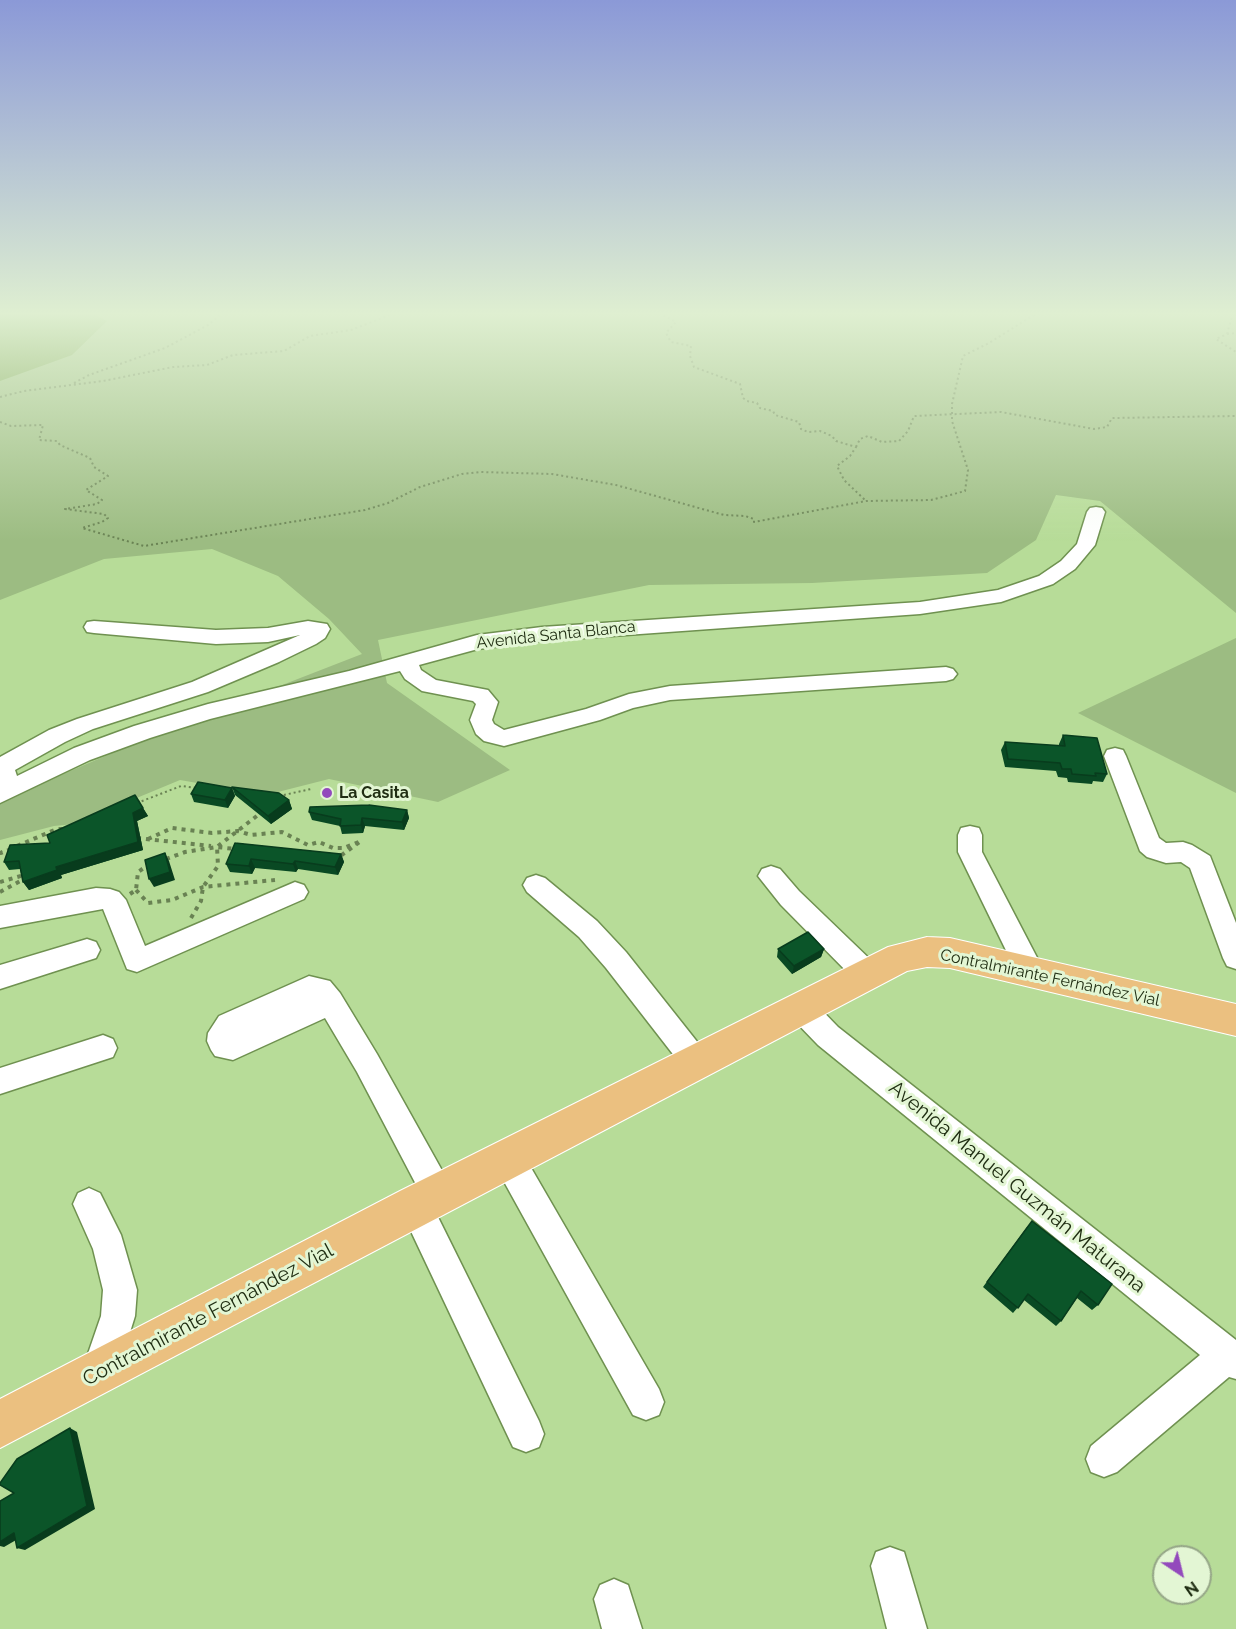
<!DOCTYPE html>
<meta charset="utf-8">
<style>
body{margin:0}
#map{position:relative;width:1236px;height:1629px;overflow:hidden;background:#b7dc98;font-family:Raleway,sans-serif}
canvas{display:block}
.north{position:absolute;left:1152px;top:1545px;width:60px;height:60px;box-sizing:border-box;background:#e3f6d4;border:2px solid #95a687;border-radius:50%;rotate:145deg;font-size:16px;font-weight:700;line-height:24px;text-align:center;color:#202e13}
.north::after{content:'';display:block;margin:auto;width:21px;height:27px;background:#934abc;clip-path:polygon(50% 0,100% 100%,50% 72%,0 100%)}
</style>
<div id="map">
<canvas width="1236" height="1629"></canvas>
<div class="north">N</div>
</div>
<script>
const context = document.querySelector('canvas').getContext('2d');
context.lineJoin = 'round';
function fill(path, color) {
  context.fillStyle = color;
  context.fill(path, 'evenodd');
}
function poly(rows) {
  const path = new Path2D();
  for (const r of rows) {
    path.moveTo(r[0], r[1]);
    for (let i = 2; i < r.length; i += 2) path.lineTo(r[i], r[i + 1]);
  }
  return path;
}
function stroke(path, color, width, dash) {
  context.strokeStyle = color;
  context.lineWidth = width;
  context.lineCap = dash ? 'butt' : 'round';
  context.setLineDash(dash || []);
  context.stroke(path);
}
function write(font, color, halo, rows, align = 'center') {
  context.font = font + ' Raleway,sans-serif';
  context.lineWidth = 6;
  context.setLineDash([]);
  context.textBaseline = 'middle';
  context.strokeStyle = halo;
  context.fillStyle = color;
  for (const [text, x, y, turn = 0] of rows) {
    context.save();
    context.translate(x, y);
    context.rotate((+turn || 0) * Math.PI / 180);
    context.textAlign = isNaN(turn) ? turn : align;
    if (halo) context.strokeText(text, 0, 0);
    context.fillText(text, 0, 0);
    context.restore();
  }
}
fill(poly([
 [0,313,1236,313,1236,613,1100,501,1056,495,1036,540,987,573,812,583,649,585,378,640,387,683,510,770,438,802,329,779,266,795,180,780,74,824,54,826,0,840,0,804,21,792,164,731,362,654,329,619,278,576,212,549,104,559,0,600],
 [1236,638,1236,793,1078,713]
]), '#9cbc82');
fill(poly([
 [0,313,92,313,107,321,72,355,0,381]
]), '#709b46');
const minor = poly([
 [1096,507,1102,508,1105,512,1095,545,1075,569,1053,584,1001,602,920,614,542,641,478,649,419,665,421,670,436,680,488,690,498,702,492,720,494,724,504,730,586,709,629,694,670,686,946,667,953,669,957,674,953,679,946,681,670,700,633,708,600,720,504,746,484,741,476,734,470,720,476,704,473,701,422,691,405,679,400,671,210,719,150,738,90,760,0,803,0,757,49,730,77,719,192,682,300,635,268,642,216,644,94,633,87,632,84,627,87,622,94,621,216,630,268,628,308,621,327,624,330,629,325,638,316,644,279,662,208,692,93,729,65,742,15,770,17,776,74,748,134,726,208,704,349,671,477,635,542,627,920,602,998,590,1039,576,1061,561,1077,544,1087,512,1090,508,1096,507],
 [1115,748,1123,750,1126,756,1159,838,1166,843,1183,842,1192,845,1210,856,1236,923,1236,969,1227,966,1223,958,1190,868,1181,862,1166,863,1147,857,1140,851,1104,756,1107,750,1115,748],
 [970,826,979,828,982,835,982,852,1044,971,1040,979,1030,983,1020,979,958,852,958,835,961,828,970,826],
 [771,866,780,869,799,891,877,966,881,974,877,982,867,986,857,982,781,905,758,876,762,869,771,866],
 [536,875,545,878,597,921,626,952,706,1053,710,1062,706,1071,696,1075,686,1071,606,968,579,937,527,892,523,885,527,878,536,875],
 [295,882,304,885,308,892,304,899,137,972,127,969,103,909,0,928,0,906,96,888,110,889,119,892,126,900,145,946,295,882],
 [87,939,96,942,100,950,96,958,0,989,0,965,87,939],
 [309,976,330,981,340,993,377,1054,449,1183,454,1194,449,1205,438,1210,433,1207,539,1421,544,1434,539,1447,526,1452,513,1447,399,1206,404,1195,415,1190,420,1192,357,1072,325,1018,233,1060,215,1056,211,1050,207,1041,208,1033,219,1016,309,976],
 [801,996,811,999,838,1027,1236,1340,1236,1379,1229,1377,1117,1472,1104,1477,1091,1472,1086,1459,1091,1446,1200,1355,818,1045,791,1017,787,1008,791,999,801,996],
 [103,1035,113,1039,117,1048,113,1057,0,1094,0,1068,103,1035],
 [508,1143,519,1147,659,1389,664,1402,659,1415,646,1420,633,1415,497,1169,493,1158,497,1147,508,1143],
 [89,1188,100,1193,121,1235,137,1290,135,1316,118,1371,112,1383,100,1389,88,1383,82,1371,101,1316,103,1290,93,1249,73,1204,78,1193,89,1188],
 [890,1547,904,1552,927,1629,887,1629,871,1566,876,1552,890,1547],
 [614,1579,628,1585,642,1629,602,1629,594,1599,600,1585,614,1579]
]);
const major = poly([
 [927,937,950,938,1236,1004,1236,1036,950,968,927,967,907,971,0,1448,0,1399,400,1191,888,947,927,937]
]);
stroke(minor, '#6f9150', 3);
stroke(major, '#fff', 2);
stroke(poly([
 [659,313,676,322,666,333,671,342,691,346,690,356,694,367,740,384,743,398,747,401,757,403,760,408,773,411,775,415,799,422,801,429,808,432,820,431,832,436,836,441,856,447,850,456,837,466,844,480,865,500],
 [1233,313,1227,334,1216,339,1236,352],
 [1227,334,1236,333],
 [74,383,89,375,165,348,208,325,223,313],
 [0,397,24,391,103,381,173,367,207,365,233,355,284,351,310,336,351,330,395,313],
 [0,422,11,426,43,425,39,440,57,441,60,445,90,458,94,467,108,476,86,490,102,500,97,504,65,509,104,514,108,518,102,522,82,528,144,546,365,510,388,503,420,487,462,474,480,472,552,474,616,485,724,515,745,516,754,519,754,522,866,501,931,500,965,491,968,470,952,421,952,404,963,356,989,343,1037,313],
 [856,447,860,439,868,436,882,442,899,441,908,431,914,416,1001,412,1094,429,1107,427,1112,418,1236,416],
 [279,796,311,789],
 [137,803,181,786,198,788]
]), '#698253', 2, [2, 3]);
stroke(poly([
 [136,803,141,801],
 [137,838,211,846],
 [148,839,172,828,212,833,238,831,251,835,282,832,308,845,319,842,333,848,344,848,361,841,339,857],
 [17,846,57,829,64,829],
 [218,846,262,812],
 [0,851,1,853,11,849],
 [166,859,185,852,217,847,235,849],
 [0,882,24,875],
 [136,890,148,903,172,900,203,887,275,880],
 [0,892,24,879],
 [130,894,136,890,138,872,148,865],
 [191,918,201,901,203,887,218,866,217,847]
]), '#698253', 4, [4, 5]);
fill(minor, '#fff');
fill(major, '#ebc080');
fill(poly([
 [1063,735,1107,774,1103,782,1093,781,1092,784,1068,782,1067,778,1058,777,1056,771,1005,767,1001,750,1005,742,1059,746,1059,744],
 [232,787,289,800,292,809,271,824,235,795],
 [232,788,235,796,228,808,194,802,191,794],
 [143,808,148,816,137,821,143,850,61,875,62,878,29,890,23,882,20,869,9,870,4,862,50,843],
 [407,810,409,818,404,830,365,826,363,833,342,834,340,826,312,820,309,812],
 [235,843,341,854,344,862,338,875,298,869,296,872,255,868,252,874,230,872,226,864],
 [778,949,824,949,821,957,792,974,777,957],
 [1027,1227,1098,1305,1092,1310,1077,1298,1061,1321,1056,1326,1024,1300,1013,1313,983,1287]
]), '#094923');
fill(poly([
 [232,788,235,796,228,808,225,800],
 [289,800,292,809,271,824,268,816],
 [143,808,148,816,137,821,143,850,61,875,62,878,29,890,23,882,56,867,133,813],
 [407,810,409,818,404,830,402,822],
 [362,818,365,826,363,833,361,825],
 [165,853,169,861,175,880,154,887,149,879],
 [341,854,344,862,338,875,335,867],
 [251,859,255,868,252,874,249,866],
 [295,861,298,869,296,872,293,864],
 [824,949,821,957,792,974,794,966],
 [70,1428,77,1432,95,1509,25,1550,17,1548],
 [14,1533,23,1536,4,1547,0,1546,0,1542]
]), '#083c1d');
const building = poly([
 [1063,735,1097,738,1107,774,1095,773,1096,776,1072,774,1071,769,1062,769,1060,763,1008,759,1005,742,1065,746,1063,735],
 [198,782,232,788,225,800,191,794,198,782],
 [232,787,279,793,289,800,268,816,232,787],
 [135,795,143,808,133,813,138,842,56,867,57,870,23,882,19,861,4,862,10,845,50,843,47,835,135,795],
 [369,805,407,810,402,822,362,818,361,825,340,826,341,819,309,812,310,807,369,805],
 [235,843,341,854,335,867,295,861,293,864,251,859,249,866,226,864,235,843],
 [165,853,170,872,149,879,145,860,165,853],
 [808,932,824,949,794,966,778,949,808,932],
 [1032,1221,1112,1284,1098,1305,1081,1291,1061,1321,1028,1294,1018,1308,987,1282,1032,1221],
 [70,1428,87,1506,17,1548,14,1533,0,1542,0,1501,14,1493,0,1485,0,1483,17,1459,70,1428]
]);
fill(building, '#0b5529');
stroke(building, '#083c1d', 1.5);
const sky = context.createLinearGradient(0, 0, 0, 541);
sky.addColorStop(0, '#8b99d7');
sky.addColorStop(0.58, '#dfefd1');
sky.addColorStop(1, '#dfefd100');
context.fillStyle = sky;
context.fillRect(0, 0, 1236, 541);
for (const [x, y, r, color] of [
 [327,793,6,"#934abc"]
]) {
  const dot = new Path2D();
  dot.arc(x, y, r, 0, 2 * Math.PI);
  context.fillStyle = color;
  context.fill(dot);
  stroke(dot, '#e3f6d4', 2);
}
write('16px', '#202e13', '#e3f6d4', [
 ["Avenida Santa Blanca",556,635,-6],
 ["Contralmirante Fernández Vial",1050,978,12]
]);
write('bold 16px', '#202e13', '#e3f6d4', [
 ["La Casita",339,793]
], 'left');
write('20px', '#202e13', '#e3f6d4', [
 ["Avenida Manuel Guzmán Maturana",1017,1187,39],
 ["Contralmirante Fernández Vial",208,1315,-28]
]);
</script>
